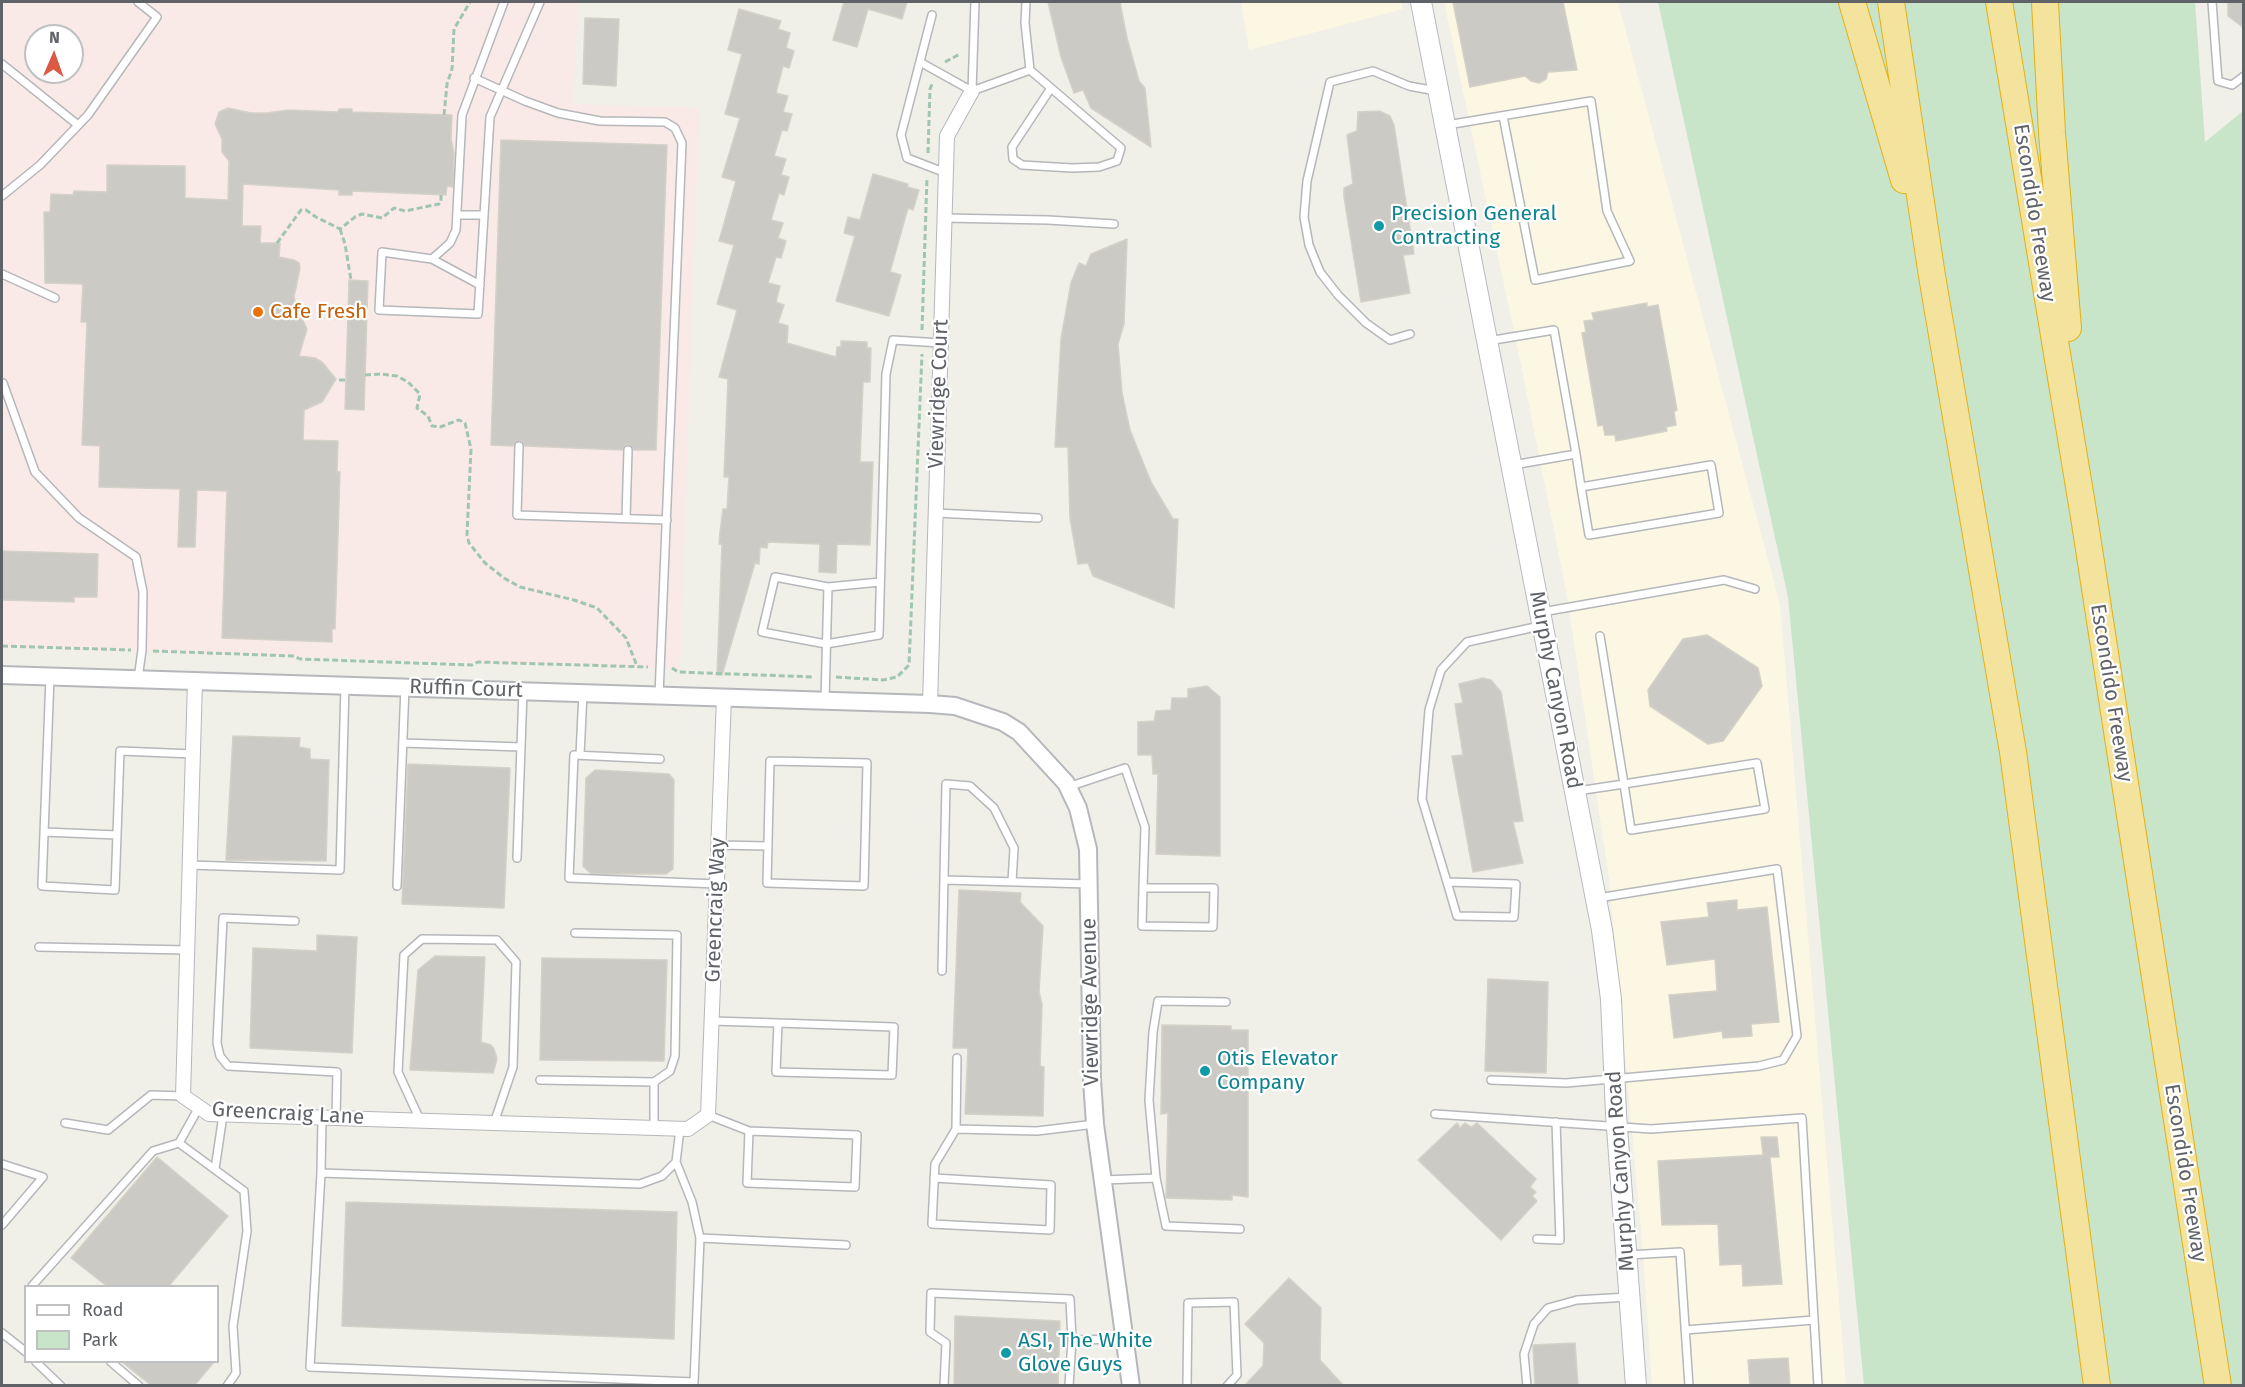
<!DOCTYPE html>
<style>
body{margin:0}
#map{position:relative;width:2245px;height:1387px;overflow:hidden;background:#f0efe8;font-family:"Fira Sans",sans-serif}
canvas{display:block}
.frame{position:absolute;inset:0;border:3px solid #5f6267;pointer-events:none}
.legend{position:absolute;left:24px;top:1285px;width:195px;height:78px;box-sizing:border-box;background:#fff;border:2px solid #bfc0c2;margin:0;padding:8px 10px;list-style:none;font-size:18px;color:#5f6267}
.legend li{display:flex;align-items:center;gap:12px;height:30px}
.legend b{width:30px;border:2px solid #bfc0c2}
.north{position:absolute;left:24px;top:24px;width:60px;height:60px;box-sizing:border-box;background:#fff;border:2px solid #bfc0c2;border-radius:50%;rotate:2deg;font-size:16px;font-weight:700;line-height:24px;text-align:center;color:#5f6267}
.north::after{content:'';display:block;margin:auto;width:21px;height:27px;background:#da5a44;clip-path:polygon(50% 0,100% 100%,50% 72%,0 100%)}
</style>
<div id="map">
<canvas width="2245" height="1387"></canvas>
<div class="frame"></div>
<ul class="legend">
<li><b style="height:8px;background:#fff"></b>Road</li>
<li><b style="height:16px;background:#c8e5ca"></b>Park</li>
</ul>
<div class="north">N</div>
</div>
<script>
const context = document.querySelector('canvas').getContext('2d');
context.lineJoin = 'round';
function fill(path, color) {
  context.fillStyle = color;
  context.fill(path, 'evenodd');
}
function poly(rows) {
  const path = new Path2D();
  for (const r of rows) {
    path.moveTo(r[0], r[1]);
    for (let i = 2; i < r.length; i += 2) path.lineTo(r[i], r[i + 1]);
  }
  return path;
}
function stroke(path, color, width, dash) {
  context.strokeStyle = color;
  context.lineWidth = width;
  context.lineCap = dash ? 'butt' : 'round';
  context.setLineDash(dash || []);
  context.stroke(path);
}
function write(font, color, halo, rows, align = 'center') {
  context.font = font + ' "Fira Sans",sans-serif';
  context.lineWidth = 4.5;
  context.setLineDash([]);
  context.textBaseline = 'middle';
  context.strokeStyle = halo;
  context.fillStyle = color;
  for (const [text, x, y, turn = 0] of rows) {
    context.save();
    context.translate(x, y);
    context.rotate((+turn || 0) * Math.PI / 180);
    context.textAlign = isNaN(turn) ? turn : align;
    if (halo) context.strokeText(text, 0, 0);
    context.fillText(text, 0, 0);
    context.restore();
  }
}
fill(poly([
 [1241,2,1401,2,1403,9,1249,50],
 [1444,2,1618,2,1780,604,1846,1385,1652,1385,1642,1242,1609,879,1567,596,1520,360]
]), '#fbf7e2');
fill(poly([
 [2,2,578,2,573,104,699,108,680,669,2,647],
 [36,36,72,36,72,72,36,72]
]), '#faeae7');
fill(poly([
 [1658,2,2195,2,2205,142,2243,111,2243,1385,1864,1385,1788,597]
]), '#c8e5ca');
const building = poly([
 [844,2,907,2,902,19,868,9,857,47,833,40,844,2],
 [1048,2,1120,2,1127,38,1139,81,1145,88,1151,147,1091,108,1083,90,1074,93,1061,57,1048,2],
 [1453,2,1563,2,1577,70,1548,72,1546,79,1539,83,1531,81,1525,76,1470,87,1453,2],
 [2228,2,2244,2,2244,28,2228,16,2228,2],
 [739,9,781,21,778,29,790,33,786,48,794,51,789,68,783,66,776,93,788,96,783,112,792,114,787,131,782,130,774,156,786,159,781,175,789,177,784,195,779,193,771,220,783,223,778,238,786,241,781,258,776,257,768,283,780,286,776,302,784,305,778,323,788,326,787,343,836,357,837,347,841,347,841,341,867,342,867,348,871,348,870,382,863,382,860,462,873,462,870,545,837,544,836,573,819,572,820,544,768,542,767,548,760,547,759,564,755,563,722,675,717,675,722,544,719,544,720,532,723,509,727,509,729,477,724,477,728,379,719,377,737,310,717,304,734,245,719,241,736,181,722,177,740,118,725,114,742,54,728,50,739,9],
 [585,18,619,19,616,86,583,84,585,18],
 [228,108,251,113,267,113,288,110,338,112,339,109,352,109,352,112,452,115,451,139,454,153,453,187,447,186,446,195,352,191,352,195,339,195,339,190,243,184,242,226,261,226,260,243,280,243,279,257,294,260,299,263,300,268,294,297,296,306,307,329,299,356,315,358,322,362,336,379,322,402,304,410,303,440,338,441,337,472,340,472,335,629,332,629,332,642,222,638,227,491,197,490,195,547,178,547,180,489,99,487,100,446,82,445,87,322,81,322,83,284,45,283,44,212,50,212,51,194,73,195,74,191,107,192,107,165,185,166,185,198,228,200,229,161,222,152,222,139,215,124,219,112,228,108],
 [1379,111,1390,116,1394,125,1414,254,1403,255,1410,293,1361,302,1344,197,1344,188,1353,184,1347,135,1357,131,1358,112,1379,111],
 [501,140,667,145,656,450,634,450,629,444,625,445,622,450,525,446,522,442,519,440,513,446,491,445,501,140],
 [873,174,908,184,907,187,919,190,913,210,908,208,890,272,901,275,889,316,836,301,855,236,844,233,848,217,860,220,873,174],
 [1127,239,1124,324,1118,344,1122,393,1130,430,1151,482,1173,519,1178,519,1174,608,1093,576,1088,563,1078,564,1070,518,1068,447,1055,447,1061,339,1071,283,1079,263,1086,266,1091,254,1127,239],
 [349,280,368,281,364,410,345,409,349,280],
 [1647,303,1647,307,1658,305,1677,410,1674,412,1676,425,1666,427,1667,431,1616,441,1615,435,1605,435,1603,425,1598,426,1582,333,1586,332,1584,321,1594,320,1592,313,1647,303],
 [2,551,98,554,97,597,74,597,74,602,2,600,2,551],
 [1707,635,1758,668,1762,686,1723,741,1708,744,1650,706,1648,690,1683,639,1707,635],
 [1483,678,1491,680,1501,692,1523,821,1513,822,1523,863,1473,872,1452,756,1463,755,1455,704,1463,703,1459,684,1483,678],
 [1207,686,1220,697,1220,856,1156,854,1158,774,1153,774,1152,755,1138,755,1138,722,1154,721,1156,711,1171,710,1172,698,1188,698,1188,689,1207,686],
 [233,736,300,738,299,747,310,749,310,759,329,760,326,861,226,860,233,736],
 [408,764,510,768,504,908,402,904,408,764],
 [595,770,669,774,674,780,673,869,666,874,599,874,590,873,583,866,586,778,595,770],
 [959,890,1021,893,1020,902,1043,926,1039,992,1042,1004,1040,1066,1044,1067,1043,1116,965,1114,968,1048,953,1048,959,890],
 [1737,900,1737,910,1767,907,1779,1022,1751,1024,1752,1036,1723,1038,1722,1031,1674,1038,1669,995,1717,991,1715,959,1667,965,1661,922,1709,917,1707,903,1737,900],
 [317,935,357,937,352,1053,250,1048,253,948,317,951,317,935],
 [435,956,485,957,481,1042,491,1045,494,1049,497,1059,493,1073,410,1070,418,970,435,956],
 [542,958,667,960,664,1061,540,1060,542,958],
 [1488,979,1548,982,1546,1073,1485,1071,1488,979],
 [1162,1025,1231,1026,1231,1030,1248,1030,1248,1197,1232,1195,1232,1200,1166,1198,1168,1113,1161,1114,1162,1025],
 [1457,1123,1460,1128,1465,1123,1471,1127,1477,1123,1536,1179,1530,1187,1536,1192,1532,1196,1537,1201,1501,1240,1418,1160,1457,1123],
 [1761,1137,1777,1137,1779,1157,1770,1157,1782,1284,1743,1286,1742,1264,1720,1265,1718,1224,1662,1225,1658,1161,1763,1155,1761,1137],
 [157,1157,228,1216,168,1287,108,1287,71,1258,157,1157],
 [346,1202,677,1212,674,1339,342,1326,346,1202],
 [1289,1278,1321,1308,1320,1360,1344,1386,1244,1386,1263,1366,1264,1343,1245,1324,1289,1278],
 [955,1316,1060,1321,1058,1386,954,1386,955,1316],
 [1575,1343,1578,1386,1535,1386,1533,1345,1575,1343],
 [1788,1358,1790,1386,1750,1386,1748,1360,1788,1358],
 [122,1362,214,1362,194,1386,152,1386,122,1362]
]);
fill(building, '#cccac5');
stroke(building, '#d4d1c7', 1.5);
const service = poly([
 [504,2,462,115,456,230,450,243,432,259,382,252,379,310,478,314,490,117,540,2],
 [1026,2,1025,23,1030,70,1121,148,1117,161,1099,167,1072,168,1022,165,1013,159,1012,147,1051,88],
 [2212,2,2218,81,2232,85,2244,76],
 [932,15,901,135,907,158,946,173],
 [920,62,972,91,1030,70],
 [2,64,78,125],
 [474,78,525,101,558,113,600,121,665,122,675,128,682,143,659,695],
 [972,91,975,2],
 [1447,125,1591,101,1607,211,1630,261,1535,280,1503,116],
 [2,196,40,165,88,115,157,17,138,2],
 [457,215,484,215],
 [944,218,1048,220,1114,224],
 [432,259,480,285],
 [2,274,55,298],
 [1410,334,1390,340,1366,323,1338,295,1320,272,1309,245,1304,217,1307,181,1330,82,1373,71,1409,86,1436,91],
 [1488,341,1554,330,1576,454,1513,465],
 [3,383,35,472,79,518,136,557,143,592,142,650,138,679],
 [519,446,517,515,667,520],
 [1576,454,1581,487,1589,535,1719,513,1711,465,1581,487],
 [936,513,1038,518],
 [626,518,628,450],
 [880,582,828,587,775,577,762,632,826,644,879,635,886,374,893,340,941,343],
 [1542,612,1724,580,1755,589],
 [50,677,42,886,115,890,120,751,193,754],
 [825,700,828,587],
 [403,743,521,747],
 [580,755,583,693],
 [660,759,574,755,569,878,717,884],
 [770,761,867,763,864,886,767,883,770,761],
 [1068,787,1125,768,1145,827,1143,888,1142,926,1213,927,1214,888,1143,888],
 [1577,791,1624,784,1757,763,1765,809,1631,830,1624,784,1600,636],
 [44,832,117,835],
 [718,845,768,846],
 [517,858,523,691],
 [190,865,340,870,345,685],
 [945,880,1089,884],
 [1447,882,1516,884,1514,917,1457,916,1447,882,1422,799,1429,710,1441,670,1467,642,1540,626],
 [397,886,405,687],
 [295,921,223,918,217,1043,220,1056,228,1066,337,1072,336,1118],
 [575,933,677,935,675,1056,670,1071,654,1082],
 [39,947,187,950],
 [942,971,946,784,970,786,994,808,1014,848,1012,882],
 [1226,1002,1158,1001,1153,1032,1149,1100,1156,1178,1166,1226,1240,1229],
 [712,1021,778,1023,894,1027,892,1075,776,1072,778,1023],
 [957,1058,956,1129,1037,1131,1095,1124],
 [540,1080,654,1082,654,1128],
 [1491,1080,1566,1083,1759,1066,1783,1060,1797,1036,1777,869,1598,898],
 [1435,1114,1651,1129,1802,1118,1818,1386],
 [708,1115,749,1131,857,1135,855,1187,747,1183,749,1131],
 [322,1118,321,1173,640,1184,662,1176,676,1162,680,1129],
 [420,1120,398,1072,404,955,422,939,497,940,516,962,513,1067,494,1123],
 [65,1123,108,1130,151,1095,183,1096],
 [179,1143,244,1191,247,1231,233,1326,236,1373,227,1386],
 [2,1164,43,1177,2,1225],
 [215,1169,223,1115],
 [321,1173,310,1367,694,1382,700,1238,692,1202,676,1162],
 [934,1178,1051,1185,1050,1230,932,1224,935,1164,956,1129],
 [1103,1180,1156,1178],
 [700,1238,846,1245],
 [1537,1239,1560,1240,1556,1122],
 [1628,1255,1680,1252,1689,1386],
 [32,1286,153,1151,179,1143,199,1107],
 [1685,1330,1814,1320],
 [2,1333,26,1352],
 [1072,1340,1125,1339],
 [36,1362,61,1386],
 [111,1362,139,1386],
 [944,1386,946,1343,930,1332,931,1293,1070,1299,1072,1340,1069,1386],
 [1187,1386,1188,1303,1234,1302,1237,1375,1227,1386],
 [1527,1386,1524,1354,1534,1324,1548,1308,1577,1300,1628,1297]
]);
const minor = poly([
 [195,681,183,1096,209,1114,494,1123,688,1129,708,1115,724,697],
 [930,704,947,136,972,91]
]);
const tertiary = poly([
 [2,675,930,704,955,706,1003,722,1019,732,1066,783,1078,808,1088,849,1092,1080,1095,1124,1131,1386]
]);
const secondary = poly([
 [1421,2,1602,930,1611,999,1616,1114,1636,1386]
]);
const motorway = poly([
 [1852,2,1904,180],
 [1891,2,1932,276,2013,752,2097,1386],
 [1999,2,2084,517,2218,1386],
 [2045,2,2052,133,2068,328]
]);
stroke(service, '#b5b7bb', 10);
stroke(minor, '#b5b7bb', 16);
stroke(tertiary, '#b5b7bb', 20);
stroke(secondary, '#b6b9be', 22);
stroke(motorway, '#e3b015', 28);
stroke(poly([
 [945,62,960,54],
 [444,115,447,84,452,69,454,29,470,2],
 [928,153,930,89,933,82],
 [340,229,345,244,351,280],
 [277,243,301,210,306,210,316,217,340,229,355,217,362,214,382,218,394,208,405,211,439,204,441,202,441,195],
 [922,330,927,177],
 [365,375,380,374,397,376,408,382,420,394,417,408,428,416,432,426,440,427,459,420,465,423,471,449,467,535,469,543,485,563,504,578,520,587,574,600,597,608,626,638,637,666],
 [339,380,348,380],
 [2,646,131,650],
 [153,651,294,656,300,659,472,665,478,662,648,667],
 [672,668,678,672,814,677],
 [836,677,883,680,897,677,909,665,922,354]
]), '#a1c6ae', 3, [6, 3]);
stroke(service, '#fff', 7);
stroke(minor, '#fff', 14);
stroke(tertiary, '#fff', 16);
stroke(secondary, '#fff', 20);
stroke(motorway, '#f4e39c', 26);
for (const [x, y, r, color] of [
 [1379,226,6,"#0f9aa8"],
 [258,312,6,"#e8710a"],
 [1205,1071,6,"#0f9aa8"],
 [1006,1353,6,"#0f9aa8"]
]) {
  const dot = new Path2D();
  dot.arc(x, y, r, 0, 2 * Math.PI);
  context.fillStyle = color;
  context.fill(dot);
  stroke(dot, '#fff', 2);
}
write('21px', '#5f6267', '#fff', [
 ["Escondido Freeway",2034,213,81],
 ["Viewridge Court",939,394,-88],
 ["Ruffin Court",466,689,2],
 ["Murphy Canyon Road",1555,690,79],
 ["Escondido Freeway",2111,693,81],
 ["Greencraig Way",716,910,-88],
 ["Viewridge Avenue",1091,1002,-91],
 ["Greencraig Lane",288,1114,3],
 ["Murphy Canyon Road",1621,1171,-94],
 ["Escondido Freeway",2185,1173,81]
]);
write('21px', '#0d838f', '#fff', [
 ["Precision General",1391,214],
 ["Contracting",1391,238],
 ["Otis Elevator",1217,1059],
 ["Company",1217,1083],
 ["ASI, The White",1018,1341],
 ["Glove Guys",1018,1365]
], 'left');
write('21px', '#c56008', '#fff', [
 ["Cafe Fresh",270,312]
], 'left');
</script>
